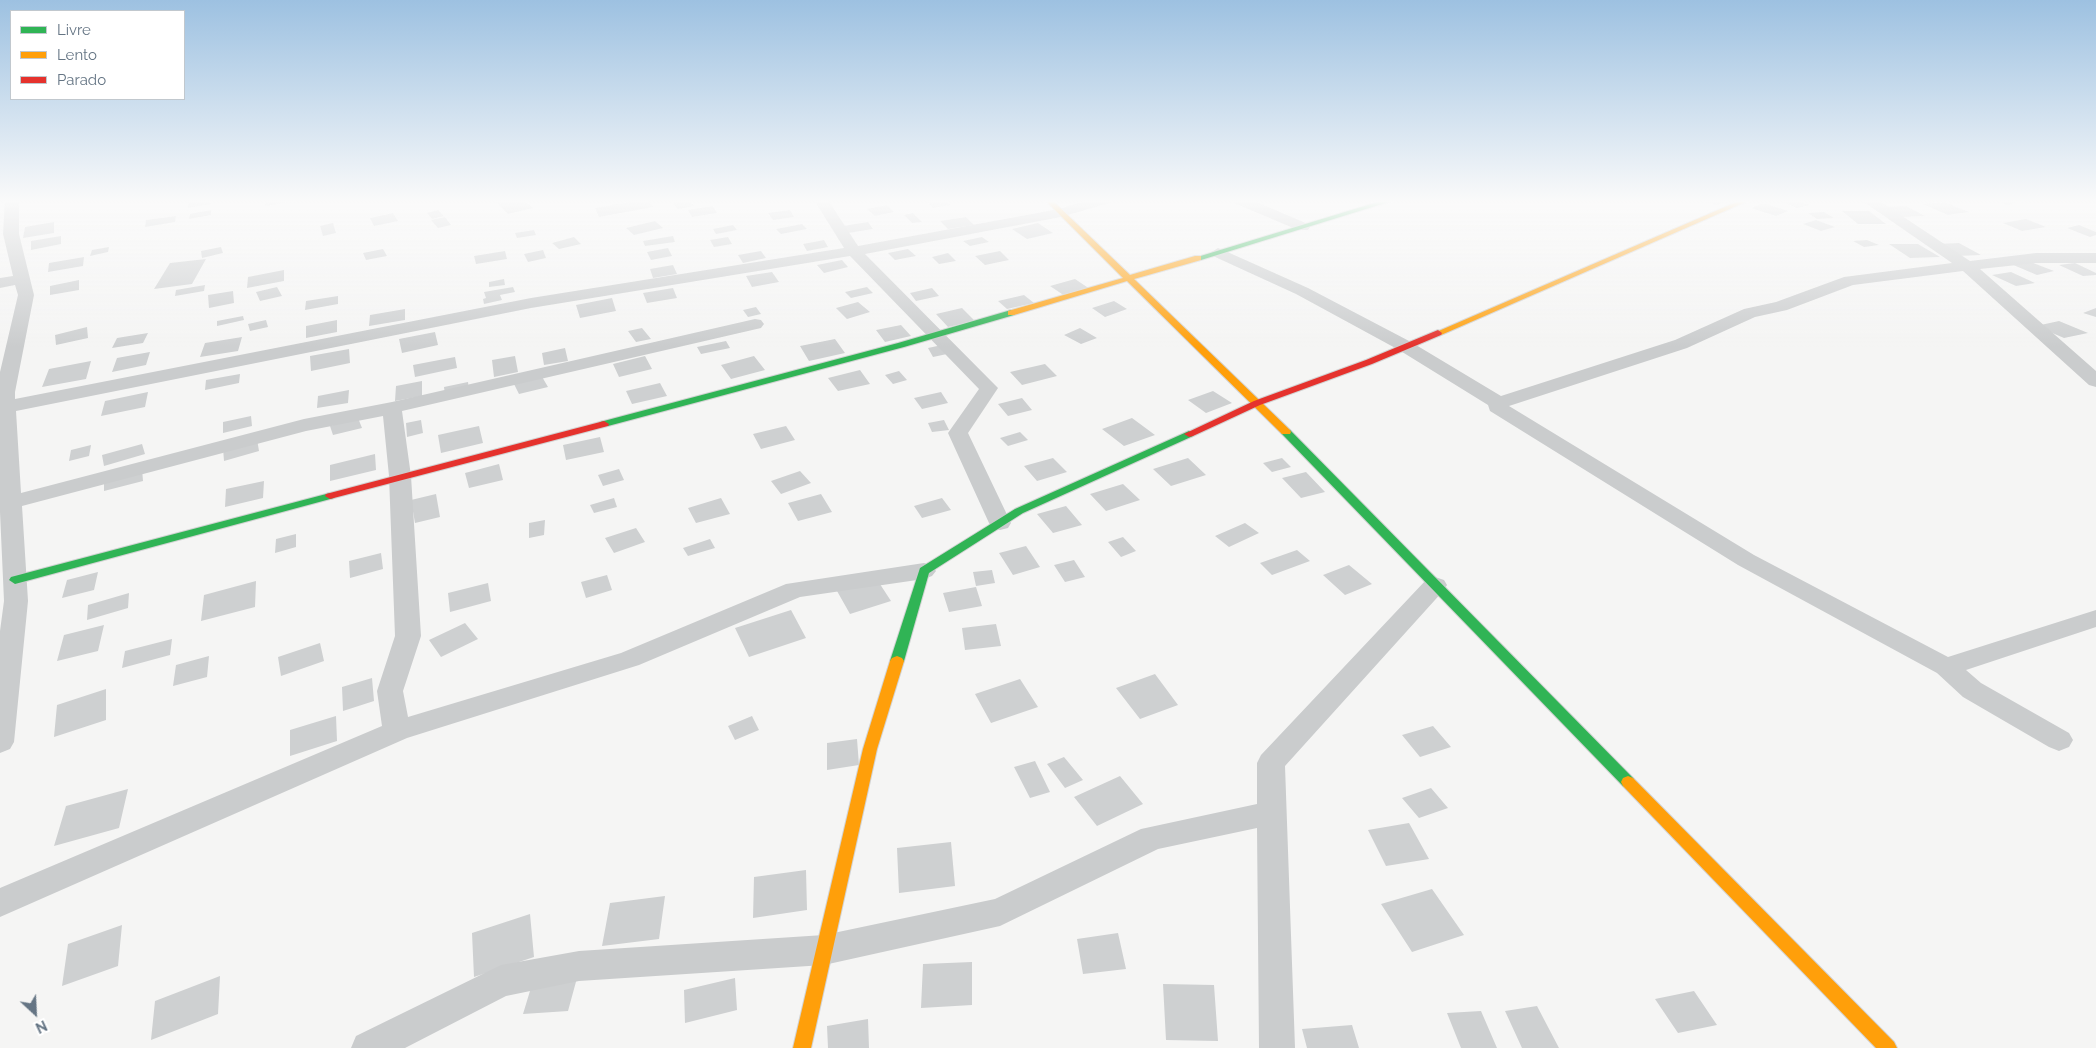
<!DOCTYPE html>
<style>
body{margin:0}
#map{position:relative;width:2096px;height:1048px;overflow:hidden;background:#f5f5f4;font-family:Raleway,sans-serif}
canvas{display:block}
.legend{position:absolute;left:10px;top:10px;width:175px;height:90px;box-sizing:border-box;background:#fff;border:1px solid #c1c8ce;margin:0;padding:6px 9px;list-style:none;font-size:15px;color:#657584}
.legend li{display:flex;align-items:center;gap:10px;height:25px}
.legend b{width:25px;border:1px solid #c1c8ce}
.north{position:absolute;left:10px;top:988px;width:50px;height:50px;-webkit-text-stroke:4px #fff;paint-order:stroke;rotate:155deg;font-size:14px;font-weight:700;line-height:20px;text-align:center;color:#657584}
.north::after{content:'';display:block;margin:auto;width:18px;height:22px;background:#657584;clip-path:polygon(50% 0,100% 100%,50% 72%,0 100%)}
</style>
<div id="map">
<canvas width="2096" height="1048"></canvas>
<ul class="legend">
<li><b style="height:6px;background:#30b455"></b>Livre</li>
<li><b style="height:6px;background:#ff9f0a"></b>Lento</li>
<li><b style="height:6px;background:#e5322d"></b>Parado</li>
</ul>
<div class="north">N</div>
</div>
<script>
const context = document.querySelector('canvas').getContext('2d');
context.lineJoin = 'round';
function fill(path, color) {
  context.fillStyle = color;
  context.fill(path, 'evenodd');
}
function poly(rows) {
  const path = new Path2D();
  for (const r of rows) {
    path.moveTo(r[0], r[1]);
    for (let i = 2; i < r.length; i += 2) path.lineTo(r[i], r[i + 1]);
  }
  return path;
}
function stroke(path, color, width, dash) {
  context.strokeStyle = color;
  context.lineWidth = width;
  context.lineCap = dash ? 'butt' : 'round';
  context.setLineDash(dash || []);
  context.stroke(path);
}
fill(poly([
 [195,200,210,200,211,204,188,208,188,202],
 [266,200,296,200,296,201,265,206],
 [494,200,524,200,533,208,508,214],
 [641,200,648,200,653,207,599,217,595,208],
 [670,200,689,200,694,206,678,209],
 [926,200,946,200,950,205,933,208],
 [1701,200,1729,200,1716,205],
 [1779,200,1798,200,1810,205,1797,208],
 [1995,200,2019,200,2023,201,2008,205],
 [1944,202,1969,212,1948,215,1923,204],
 [1764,203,1788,211,1776,216,1751,208],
 [887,205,894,212,875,216,867,209],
 [713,206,717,213,692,217,688,210],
 [1906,206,1925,216,1901,217,1882,207],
 [211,210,211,215,189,219,190,214],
 [438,210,444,216,432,219,427,213],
 [790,210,794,217,773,220,768,213],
 [1842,211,1869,211,1886,224,1858,224],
 [1824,212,1834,218,1817,219,1808,213],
 [393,213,398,221,374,226,370,218],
 [913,213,922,222,912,223,904,215],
 [176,216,175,222,145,227,146,220],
 [445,217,451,225,438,228,431,220],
 [966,217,974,225,948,229,940,221],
 [2026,219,2046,227,2022,231,2003,223],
 [1816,220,1835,227,1821,231,1803,224],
 [655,221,663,228,634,235,626,228],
 [54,222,54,233,23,238,25,227],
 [868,222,873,229,848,233,843,226],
 [333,223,336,233,323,236,320,226],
 [1038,223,1053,233,1027,239,1012,229],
 [802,224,807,229,781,234,776,229],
 [733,225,737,230,716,234,713,229],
 [2079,225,2096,232,2096,235,2090,237,2067,228],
 [534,230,536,235,517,238,515,233],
 [61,236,61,244,31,250,31,241],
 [673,236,675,242,645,246,643,241],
 [574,237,581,244,559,249,552,243],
 [728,237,732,244,714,247,710,240],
 [982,237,989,242,970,246,963,241],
 [824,240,828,247,807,251,803,244],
 [1867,240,1879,245,1864,247,1853,241],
 [1959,243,1981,255,1956,256,1934,244],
 [1889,244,1918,244,1940,257,1910,258],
 [109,247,108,252,90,256,92,250],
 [221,247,223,253,202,258,201,251],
 [668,248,672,256,651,260,647,252],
 [383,249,387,256,366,260,363,253],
 [908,249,916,256,895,260,888,253],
 [543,250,546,258,528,262,524,254],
 [505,251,507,259,476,264,474,256],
 [761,251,766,258,743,263,738,255],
 [1000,251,1009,260,985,265,975,256],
 [948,253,956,261,939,264,932,257],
 [84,257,83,266,48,272,49,263],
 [206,259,192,284,154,289,170,263],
 [842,260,848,267,824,273,817,265],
 [2028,261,2054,271,2037,275,2011,264],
 [2075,263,2096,273,2096,275,2083,276,2059,265],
 [673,265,677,274,653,278,650,269],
 [284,270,284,281,247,288,248,277],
 [772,272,779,282,752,287,746,276],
 [2011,272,2035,283,2016,286,1992,275],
 [504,279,505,285,489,287,489,282],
 [1075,279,1090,289,1065,296,1050,286],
 [79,280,79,290,50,295,50,286],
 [205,285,204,291,175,296,176,290],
 [277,287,282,296,260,301,256,292],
 [513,287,515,292,500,295,502,300,484,304,483,299,486,298,484,292],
 [867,287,873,293,851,298,845,292],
 [673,288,677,298,647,303,643,293],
 [932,288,939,296,916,301,910,293],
 [233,291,234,303,209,308,208,295],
 [1024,295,1034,303,1007,309,998,301],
 [338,296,338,304,305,310,306,301],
 [612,298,616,311,580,318,576,305],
 [1114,301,1127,309,1105,317,1092,308],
 [858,302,870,312,847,319,836,308],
 [756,307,761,314,748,317,743,310],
 [962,308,975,321,948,327,936,314],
 [2096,308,2096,317,2083,313],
 [405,309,405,320,369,326,370,315],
 [243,316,244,320,217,326,217,321],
 [266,320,268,327,250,331,248,324],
 [337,320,337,332,306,338,306,326],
 [2059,321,2088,333,2064,338,2036,326],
 [901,325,911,336,885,342,876,330],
 [87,327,88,338,56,345,55,335],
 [642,328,651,339,636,342,628,331],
 [1080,328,1097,338,1081,344,1064,335],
 [435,332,438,345,402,353,399,339],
 [148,333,143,343,112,348,117,338],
 [242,337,238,351,200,357,205,343],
 [835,339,845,353,809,361,800,346],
 [726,341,730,348,701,354,697,347],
 [942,345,947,354,933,357,928,348],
 [565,348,568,361,544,365,542,353],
 [349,349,350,363,311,371,310,356],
 [150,352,146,365,112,372,117,358],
 [515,356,518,372,494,377,492,360],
 [645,356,652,369,619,377,613,364],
 [754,356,765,370,731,379,721,365],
 [455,357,457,368,415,377,413,365],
 [91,361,86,379,42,387,49,369],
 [1045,364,1057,376,1022,385,1010,372],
 [860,370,870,384,838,391,828,378],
 [899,371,907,380,893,384,885,375],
 [240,374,239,383,205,390,206,380],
 [541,375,548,387,519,394,513,382],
 [422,381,422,396,395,401,396,386],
 [468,382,469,390,445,395,444,387],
 [660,383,667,396,632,404,626,391],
 [349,390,348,403,317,408,318,396],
 [1213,391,1232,403,1206,413,1188,400],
 [148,392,145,407,101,416,105,401],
 [941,392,948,403,922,409,914,398],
 [1022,398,1032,410,1008,416,998,404],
 [251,416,252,426,223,433,223,422],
 [358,418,362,428,333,435,330,426],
 [1132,418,1155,435,1124,446,1102,429],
 [421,420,423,433,407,437,406,423],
 [944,420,949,430,932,432,928,423],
 [479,426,483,443,441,453,438,435],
 [786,426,795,440,761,449,753,434],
 [1020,432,1028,440,1008,446,1000,438],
 [600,437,604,452,566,460,563,445],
 [257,439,259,451,224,461,223,448],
 [142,444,145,454,104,466,102,455],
 [91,445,89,456,69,461,71,450],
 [375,454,376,470,330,481,330,465],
 [1053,458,1067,472,1037,481,1024,466],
 [1188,458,1206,475,1171,486,1153,469],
 [1282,458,1291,467,1272,472,1263,463],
 [499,464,503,480,469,488,465,473],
 [142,469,143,481,104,491,104,479],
 [619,469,624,480,603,486,598,475],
 [800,471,811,483,781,494,771,481],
 [1306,472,1325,492,1301,498,1282,478],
 [264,481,263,498,225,507,226,489],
 [1123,484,1140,500,1106,511,1090,494],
 [436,494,440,517,415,523,411,500],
 [821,494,832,512,798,521,788,503],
 [614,498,617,507,594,513,590,505],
 [721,498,730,514,696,523,688,508],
 [942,498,951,510,922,518,914,506],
 [1066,506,1082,525,1053,533,1037,514],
 [545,520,544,535,529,538,529,523],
 [1245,523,1259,533,1229,547,1215,536],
 [636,528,645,542,614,553,605,538],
 [296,534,296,547,275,553,276,539],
 [1123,537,1136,551,1121,557,1108,542],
 [710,539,715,548,688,556,683,548],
 [1026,546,1040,567,1013,575,999,553],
 [1297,550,1310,561,1272,575,1260,563],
 [381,553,383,569,350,578,349,561],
 [1074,560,1085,577,1065,582,1054,565],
 [1349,565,1372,584,1345,595,1323,575],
 [992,570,995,583,976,586,973,572],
 [98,572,94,590,62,598,67,580],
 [607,575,612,590,586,598,581,582],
 [876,578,891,601,850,614,837,591],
 [256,581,255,607,201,621,204,595],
 [488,583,491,601,450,612,448,593],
 [976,587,982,606,949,612,943,593],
 [129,593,128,608,87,620,88,605],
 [791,610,806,638,749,657,735,628],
 [465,623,478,639,441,657,429,640],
 [996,624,1001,646,965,650,962,628],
 [104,625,98,651,57,661,64,635],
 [172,639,170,655,122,668,125,651],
 [320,643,324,661,281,676,278,657],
 [209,656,207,677,173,686,176,665],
 [1155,674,1178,705,1140,719,1116,688],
 [372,678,374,701,343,711,342,687],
 [1020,679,1038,707,991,723,975,694],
 [106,689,106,720,54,737,57,705],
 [336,716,337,741,290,756,290,730],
 [752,716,759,730,735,740,728,726],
 [1433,726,1451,747,1420,757,1402,735],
 [857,739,859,765,827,770,827,743],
 [1064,757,1083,780,1065,788,1047,764],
 [1035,761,1050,792,1030,798,1014,767],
 [1120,776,1143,804,1097,826,1074,797],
 [1431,788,1448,808,1419,818,1402,798],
 [128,789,119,828,54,846,66,806],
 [1409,823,1429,859,1386,866,1368,830],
 [951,842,955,886,899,893,897,848],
 [806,870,807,910,753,918,754,877],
 [1432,889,1464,935,1412,952,1381,904],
 [665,896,659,939,602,946,610,903],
 [530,914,534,957,474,977,472,933],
 [122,925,118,966,62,986,68,944],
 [1118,933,1126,969,1083,974,1077,939],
 [972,962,972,1005,921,1008,923,964],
 [220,976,218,1014,151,1040,155,1001],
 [577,978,568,1011,523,1014,533,981],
 [735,978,737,1010,685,1023,684,990],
 [1163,984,1214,985,1218,1041,1166,1040],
 [1694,991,1717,1025,1678,1033,1655,999],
 [1537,1006,1559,1048,1522,1048,1505,1011],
 [1481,1011,1497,1048,1461,1048,1447,1013],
 [868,1019,869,1048,828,1048,827,1026],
 [1352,1025,1359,1048,1307,1048,1302,1029]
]), '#ced0d1');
const fast = poly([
 [1384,200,1395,200,1201,260,1194,258,1384,200],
 [1011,310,1015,313,1014,315,904,347,608,426,600,426,599,424,600,422,898,343,1011,310],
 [1286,429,1290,430,1633,778,1635,782,1633,786,1628,788,1623,786,1282,434,1281,432,1286,429],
 [1189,431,1194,434,1193,436,1023,513,929,573,904,661,902,664,897,666,892,664,890,661,920,568,1015,509,1189,431],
 [330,493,335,496,334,498,15,584,9,580,11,577,330,493]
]);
const slow = poly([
 [1045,200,1052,200,1130,275,1195,256,1201,256,1201,260,1134,279,1290,430,1291,432,1290,434,1282,434,1127,281,1014,315,1008,315,1008,311,1123,278,1045,200],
 [1741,200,1750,200,1441,335,1435,335,1434,333,1741,200],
 [897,656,902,658,904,661,877,749,811,1048,793,1048,863,749,890,661,892,658,897,656],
 [1628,776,1633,778,1894,1042,1897,1048,1876,1048,1623,786,1621,782,1623,778,1628,776]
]);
const jam = poly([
 [1438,330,1442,333,1441,335,1372,364,1260,405,1193,436,1189,437,1184,434,1254,401,1366,360,1438,330],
 [604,421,609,424,608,426,330,499,325,496,326,494,604,421]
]);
stroke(fast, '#d2d3d3', 2);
stroke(slow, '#d2d3d3', 2);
stroke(jam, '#d2d3d3', 2);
fill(poly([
 [5,200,19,200,19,234,34,295,15,392,15,399,531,298,844,248,814,200,828,200,858,246,1059,209,1088,200,1111,200,1109,203,1061,217,865,254,998,388,968,433,1011,523,1008,528,1000,530,992,528,989,523,948,433,979,389,850,256,531,308,16,411,21,493,304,419,392,402,755,319,761,320,764,324,761,328,402,411,411,476,421,636,403,691,408,717,621,653,786,584,924,563,932,566,936,571,932,576,924,579,800,597,639,665,407,738,0,917,0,888,382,726,377,691,395,636,389,476,383,416,306,431,22,506,28,601,14,742,10,749,0,753,0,631,4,601,0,512,0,372,18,295,15,285,0,288,0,278,13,276,3,234,5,200],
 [1232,200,1252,200,1308,224,1310,227,1308,230,1298,230,1234,203,1232,200],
 [1861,200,1878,200,1970,261,2036,253,2096,253,2096,263,2036,263,1980,269,2096,371,2096,387,2089,385,1963,271,1853,285,1787,310,1755,317,1687,348,1509,406,1754,555,1948,657,2096,610,2096,627,1966,670,1981,683,2069,733,2073,740,2069,747,2059,751,2049,747,1963,697,1937,673,1738,565,1490,411,1488,405,1399,350,1296,294,1213,256,1210,253,1218,248,1223,250,1308,288,1411,342,1501,396,1675,340,1744,309,1776,302,1844,277,1952,263,1861,200],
 [1435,577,1444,580,1447,585,1444,590,1285,766,1295,1048,1259,1048,1257,828,1158,849,1000,926,824,965,579,981,506,996,405,1048,351,1048,356,1036,501,965,579,951,824,935,995,899,1141,829,1257,804,1257,763,1261,755,1426,580,1435,577]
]), '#cacccd');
fill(fast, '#30b455');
fill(slow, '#ff9f0a');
fill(jam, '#e5322d');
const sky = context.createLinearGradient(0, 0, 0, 347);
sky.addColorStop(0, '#9dc1e1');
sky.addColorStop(0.58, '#fafafa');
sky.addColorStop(1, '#fafafa00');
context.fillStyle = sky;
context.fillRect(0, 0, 2096, 347);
</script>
